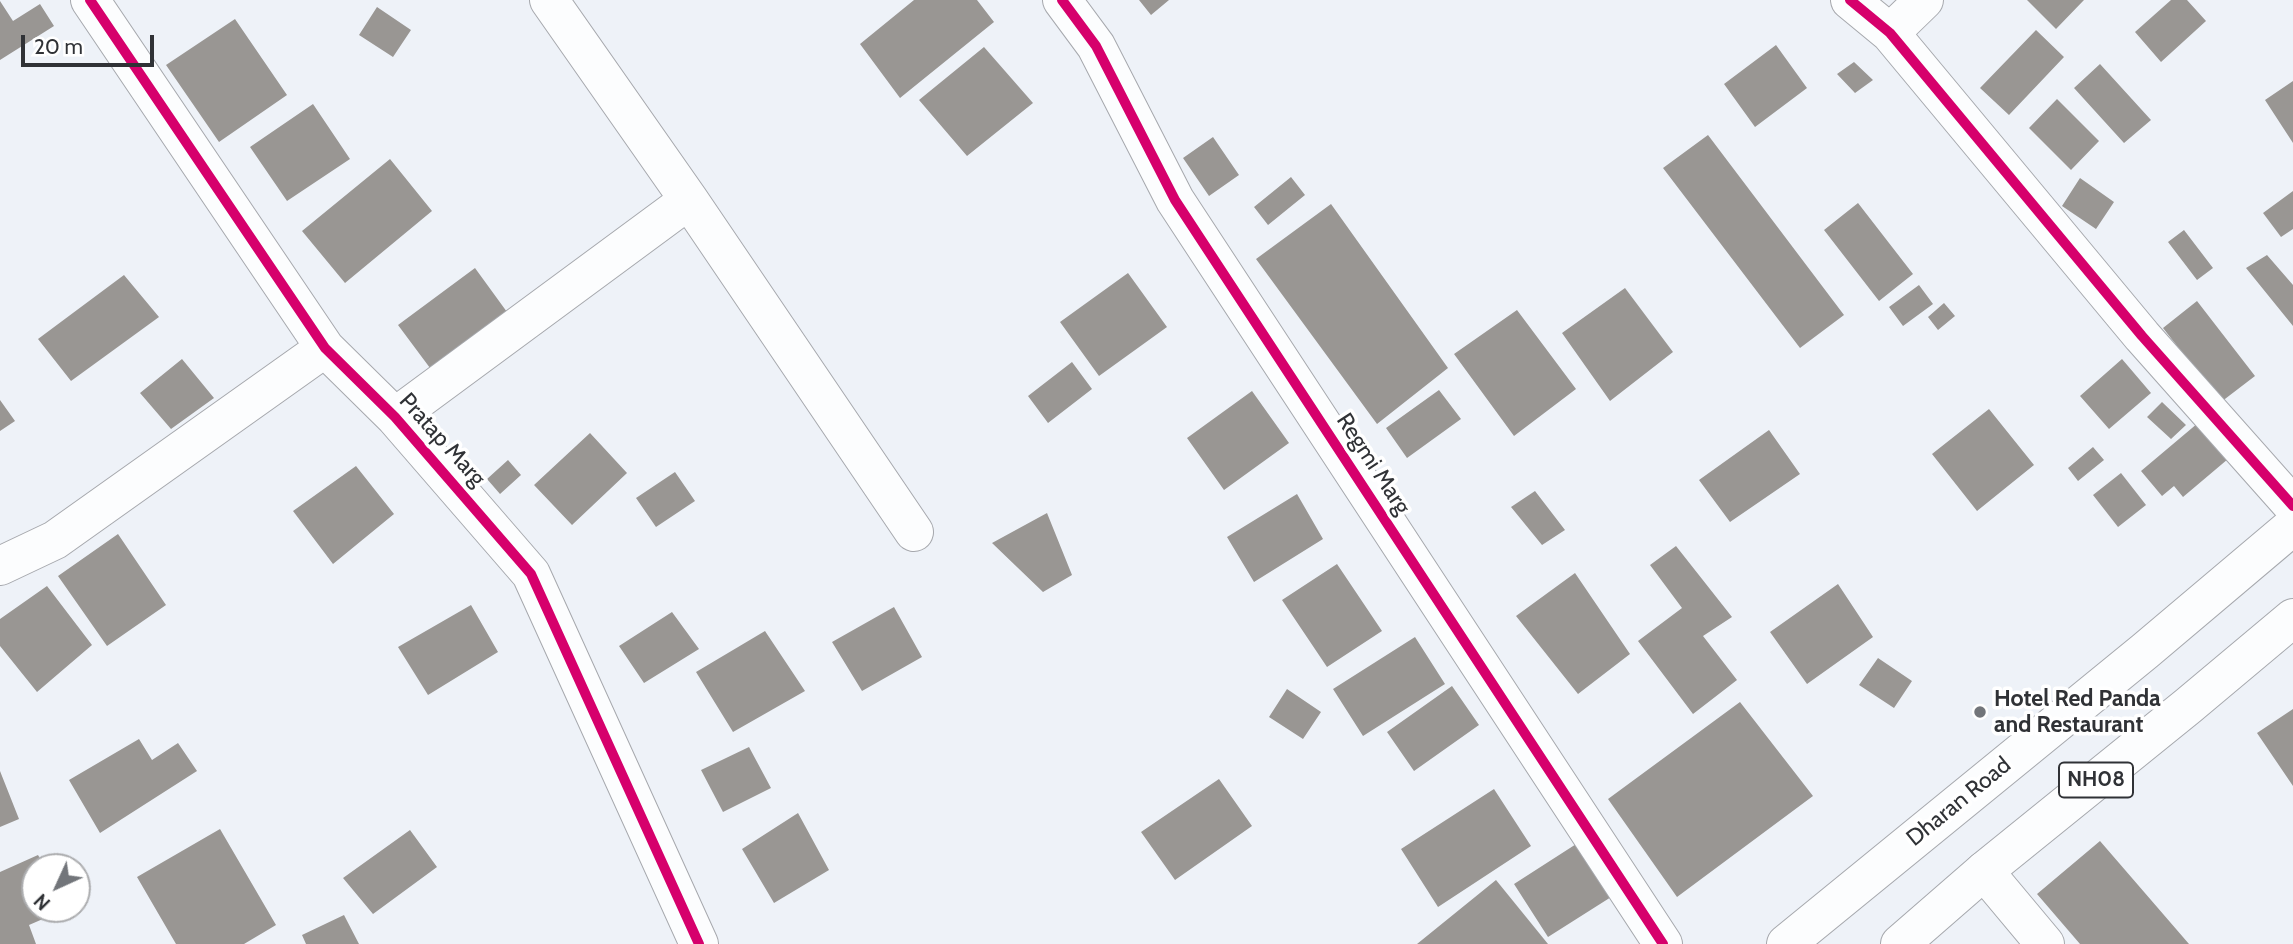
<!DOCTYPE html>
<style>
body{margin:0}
#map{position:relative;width:2293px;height:944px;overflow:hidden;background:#eef2f8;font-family:Cabin,sans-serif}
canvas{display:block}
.north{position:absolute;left:21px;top:853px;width:70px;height:70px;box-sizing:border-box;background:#fff;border:2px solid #acadaf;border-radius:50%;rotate:225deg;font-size:19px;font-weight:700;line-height:28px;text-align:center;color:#303236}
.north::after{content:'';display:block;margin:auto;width:24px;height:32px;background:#72757a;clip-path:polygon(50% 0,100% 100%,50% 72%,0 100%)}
.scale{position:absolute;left:21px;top:35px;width:133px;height:32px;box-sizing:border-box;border:4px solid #303236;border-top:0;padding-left:9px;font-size:21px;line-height:24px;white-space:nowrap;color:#303236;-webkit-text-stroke:5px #fff;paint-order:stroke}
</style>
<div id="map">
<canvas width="2293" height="944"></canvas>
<div class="north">N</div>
<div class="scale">20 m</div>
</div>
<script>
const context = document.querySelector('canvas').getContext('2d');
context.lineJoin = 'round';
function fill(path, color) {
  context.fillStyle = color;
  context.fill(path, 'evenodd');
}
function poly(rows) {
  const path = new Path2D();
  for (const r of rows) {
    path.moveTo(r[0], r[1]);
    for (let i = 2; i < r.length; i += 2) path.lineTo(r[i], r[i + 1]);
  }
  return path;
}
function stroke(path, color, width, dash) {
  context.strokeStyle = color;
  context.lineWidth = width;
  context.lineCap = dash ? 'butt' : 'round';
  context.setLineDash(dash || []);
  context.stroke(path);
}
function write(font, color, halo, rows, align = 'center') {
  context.font = font + ' Cabin,sans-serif';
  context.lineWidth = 7;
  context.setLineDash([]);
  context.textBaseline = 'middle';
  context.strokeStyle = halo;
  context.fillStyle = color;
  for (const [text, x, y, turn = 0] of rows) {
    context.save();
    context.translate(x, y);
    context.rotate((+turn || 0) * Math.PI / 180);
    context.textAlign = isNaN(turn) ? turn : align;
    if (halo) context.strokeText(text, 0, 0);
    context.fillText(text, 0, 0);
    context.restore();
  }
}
fill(poly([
 [914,0,977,0,994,22,900,98,860,44],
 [1139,0,1169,0,1151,15],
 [2027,0,2084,0,2056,29],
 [2171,0,2187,0,2206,21,2161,62,2135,32],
 [0,1,13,21,40,4,54,26,0,60],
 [377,7,411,30,393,57,359,35],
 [235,19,287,95,219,142,166,65],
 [2036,30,2064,57,2009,115,1980,88],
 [1776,45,1807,88,1755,127,1724,84],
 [984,47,1033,103,967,156,919,100],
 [1854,62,1873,80,1855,93,1837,74],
 [2100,64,2151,120,2124,143,2074,88],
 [2293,81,2293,143,2265,100],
 [2057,99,2099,141,2071,170,2029,128],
 [313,104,350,159,287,201,250,147],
 [1708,135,1844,315,1800,348,1663,168],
 [1213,137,1239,175,1209,196,1183,158],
 [390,159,432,211,345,283,302,231],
 [1291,177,1305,195,1268,225,1254,207],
 [2080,178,2114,202,2096,229,2062,206],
 [2293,191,2293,229,2281,237,2263,213],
 [1858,203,1913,274,1879,301,1824,230],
 [1331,204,1448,368,1377,424,1256,259],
 [2184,230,2213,268,2197,280,2168,242],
 [2267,255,2293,285,2293,326,2246,268],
 [475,268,507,312,430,368,398,325],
 [1128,273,1167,327,1099,376,1060,322],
 [124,275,159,317,71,381,38,339],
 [1919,285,1933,304,1903,326,1889,307],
 [1625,288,1673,352,1610,401,1562,333],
 [2197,301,2255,376,2221,402,2163,328],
 [1944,303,1955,316,1938,330,1928,317],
 [1517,310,1576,389,1514,436,1454,354],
 [182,359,214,398,171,429,140,393],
 [2122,359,2151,393,2109,429,2080,396],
 [1072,362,1092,389,1048,423,1028,396],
 [1439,390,1461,419,1407,458,1386,428],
 [1252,391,1289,443,1224,490,1187,438],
 [0,400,15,421,0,431],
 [2162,402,2186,425,2171,439,2147,417],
 [1989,409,2034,465,1977,511,1932,454],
 [2198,423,2228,459,2183,497,2174,486,2162,496,2141,471],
 [1769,430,1800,474,1730,522,1699,480],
 [590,433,627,473,572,525,534,485],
 [2093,447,2104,460,2078,481,2068,468],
 [508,460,521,475,500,494,487,479],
 [356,466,394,514,333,564,293,511],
 [675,472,695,501,656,527,636,498],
 [2121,473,2146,505,2118,527,2093,495],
 [1535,491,1565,530,1542,545,1511,507],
 [1297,494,1323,539,1254,582,1227,537],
 [1047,513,1072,575,1043,592,992,543],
 [118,534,166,605,107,646,58,576],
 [1676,546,1732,617,1703,636,1737,680,1693,714,1638,641,1682,608,1650,565],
 [1337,564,1382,631,1327,667,1282,600],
 [1575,573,1630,654,1578,694,1516,616],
 [1838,584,1873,637,1807,684,1770,632],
 [47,586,92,645,37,692,0,646,0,619],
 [471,605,498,652,428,695,398,647],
 [894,607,922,657,862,691,832,642],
 [672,612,699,649,644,683,619,646],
 [765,631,805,691,733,732,696,672],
 [1415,637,1445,684,1363,736,1333,689],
 [1878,658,1912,681,1894,708,1859,685],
 [1452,686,1479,725,1414,771,1387,732],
 [1287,689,1321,712,1303,739,1269,717],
 [1740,702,1813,796,1677,897,1608,799],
 [2293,709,2293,786,2257,733],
 [139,739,152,760,178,743,197,771,100,833,69,780],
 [749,747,771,788,723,812,701,770],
 [0,771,19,819,0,827],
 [1219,779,1252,826,1175,880,1141,832],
 [1494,789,1531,846,1438,907,1401,849],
 [798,813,829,870,774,903,742,849],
 [220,829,276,925,244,944,176,944,137,877],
 [410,830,437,867,373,914,343,878],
 [1584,839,1619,892,1548,937,1514,884],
 [2100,841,2189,944,2080,944,2037,894],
 [38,855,45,867,35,867,35,909,66,909,29,925,36,944,0,944,0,872],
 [1496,880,1548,944,1417,944],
 [344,915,359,944,306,944,302,935]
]), '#999693');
const minor = poly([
 [90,0,325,348,395,417,531,574,699,944],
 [549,0,689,200,914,532],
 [1062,0,1096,46,1175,200,1663,944],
 [1850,0,1890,33,2142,336,2293,506],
 [1890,33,1924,0],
 [395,417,689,200],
 [0,566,55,540,325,348],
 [1984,871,2045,944]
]);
const major = poly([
 [1786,944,2145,651,2293,526],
 [1900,944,1984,871,2188,706,2293,618]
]);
stroke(minor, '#a6a8ad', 40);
stroke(major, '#a6a8ad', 40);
stroke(minor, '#fcfdfe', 38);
stroke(major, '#fcfdfe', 38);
stroke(poly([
 [90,0,325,348,395,417,531,574,699,944],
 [1062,0,1096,46,1175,200,1663,944],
 [1850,0,1890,33,2142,336,2293,506]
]), '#d6006c', 10);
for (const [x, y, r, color] of [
 [1980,712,7,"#72757a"]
]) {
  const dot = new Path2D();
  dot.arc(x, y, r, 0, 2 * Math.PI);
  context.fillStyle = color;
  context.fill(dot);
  stroke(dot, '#fff', 2.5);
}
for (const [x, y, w] of [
 [2096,780,74]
]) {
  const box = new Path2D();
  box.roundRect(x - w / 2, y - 17.5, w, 35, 5);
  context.fillStyle = '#fff';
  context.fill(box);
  stroke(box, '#303236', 2);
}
write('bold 21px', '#303236', null, [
 ["NH08",2096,780]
]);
write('23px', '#303236', '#fff', [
 ["Pratap Marg",442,440,48],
 ["Regmi Marg",1373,464,57],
 ["Dharan Road",1959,802,-39]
]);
write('bold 23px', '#303236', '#fff', [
 ["Hotel Red Panda",1994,699],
 ["and Restaurant",1994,725]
], 'left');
</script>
